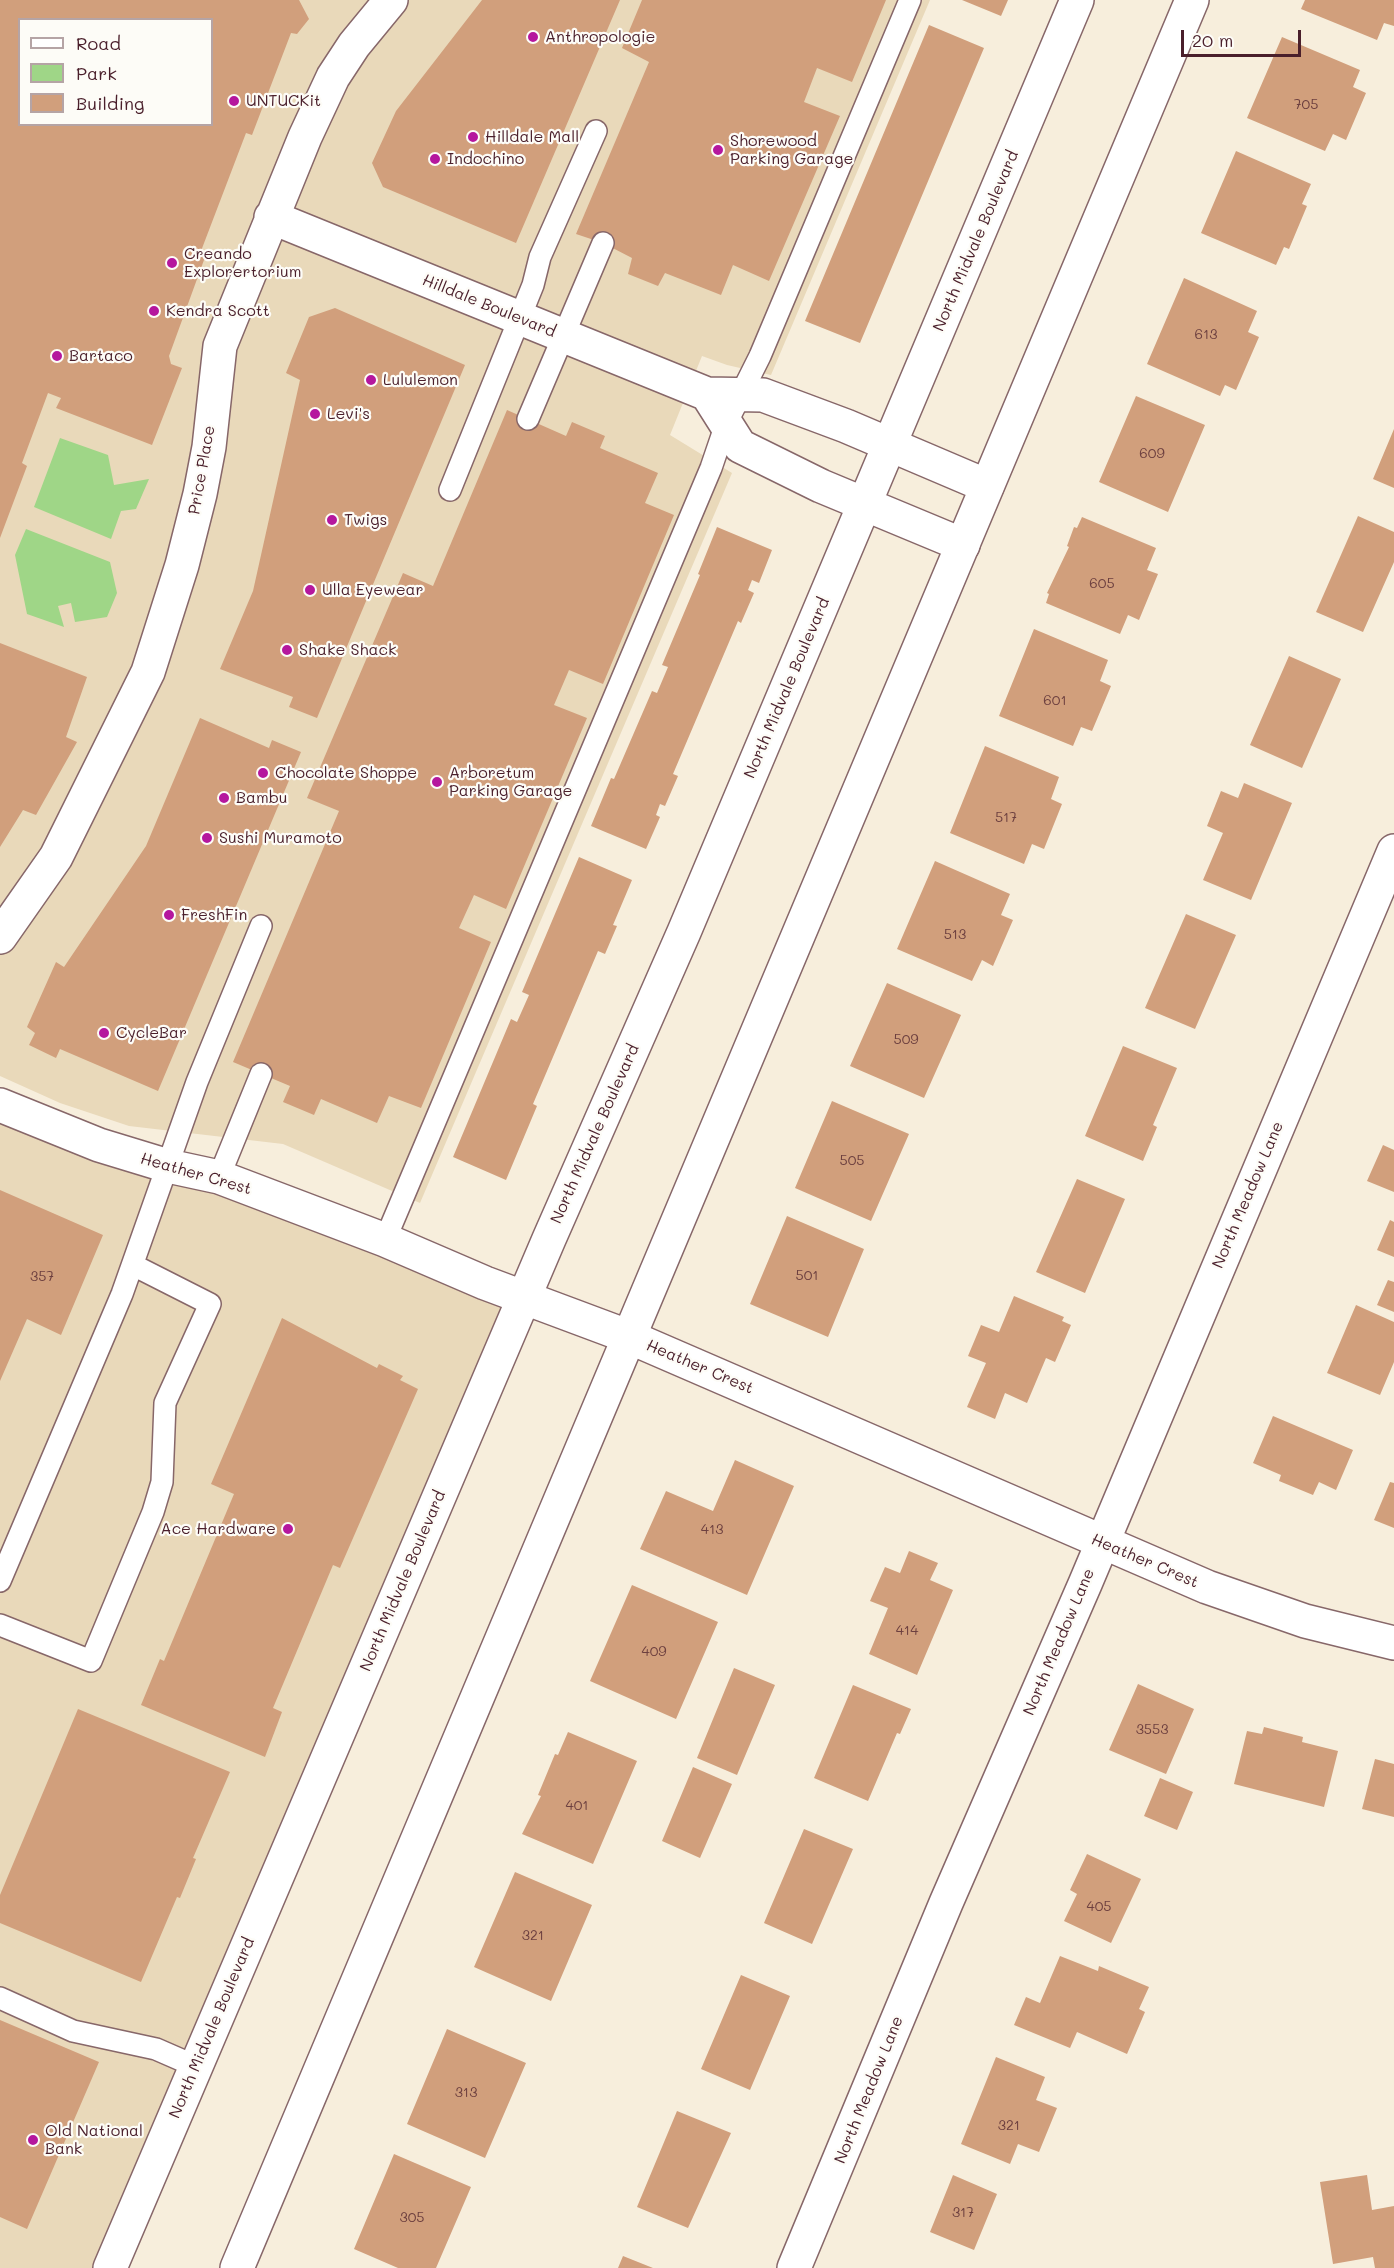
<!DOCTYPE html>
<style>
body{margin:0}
#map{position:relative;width:1394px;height:2268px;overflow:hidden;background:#f7eedc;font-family:Mali,sans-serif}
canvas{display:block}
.legend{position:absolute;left:18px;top:18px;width:195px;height:108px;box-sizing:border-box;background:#fdfcf7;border:2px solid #b5a4a5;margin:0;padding:8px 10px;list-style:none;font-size:18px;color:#4a1f2b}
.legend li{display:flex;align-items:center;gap:12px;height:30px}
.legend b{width:30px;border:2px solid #b5a4a5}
.scale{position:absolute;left:1181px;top:30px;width:120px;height:27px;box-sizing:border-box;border:3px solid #4a1f2b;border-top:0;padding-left:8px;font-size:18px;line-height:21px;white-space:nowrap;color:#4a1f2b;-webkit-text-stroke:4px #fdfcf7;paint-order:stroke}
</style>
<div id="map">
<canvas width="1394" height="2268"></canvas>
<ul class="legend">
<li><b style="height:8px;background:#fff"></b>Road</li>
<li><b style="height:16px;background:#9fd687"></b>Park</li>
<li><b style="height:16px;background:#d19f7c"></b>Building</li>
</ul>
<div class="scale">20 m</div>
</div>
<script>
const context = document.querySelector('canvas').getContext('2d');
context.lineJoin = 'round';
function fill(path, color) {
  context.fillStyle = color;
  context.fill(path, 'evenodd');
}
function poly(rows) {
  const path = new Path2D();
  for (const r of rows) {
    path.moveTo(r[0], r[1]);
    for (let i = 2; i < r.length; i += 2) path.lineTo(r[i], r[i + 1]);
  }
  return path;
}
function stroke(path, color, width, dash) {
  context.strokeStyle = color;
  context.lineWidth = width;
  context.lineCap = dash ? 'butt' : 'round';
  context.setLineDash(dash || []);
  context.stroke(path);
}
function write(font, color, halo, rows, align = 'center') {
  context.font = font + ' Mali,sans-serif';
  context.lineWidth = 4.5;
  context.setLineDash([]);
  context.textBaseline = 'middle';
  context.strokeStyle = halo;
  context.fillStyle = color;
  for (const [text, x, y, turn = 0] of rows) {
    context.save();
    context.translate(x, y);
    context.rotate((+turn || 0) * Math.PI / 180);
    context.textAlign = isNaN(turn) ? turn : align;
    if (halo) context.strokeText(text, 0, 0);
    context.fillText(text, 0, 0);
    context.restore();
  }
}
fill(poly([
 [0,0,930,0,771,375,727,365,702,356,670,435,732,473,420,1203,283,1144,129,1126,60,1103,0,1076],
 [20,20,212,20,212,124,20,124],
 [0,1105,524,1298,110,2268,0,2268]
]), '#e9d9ba');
fill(poly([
 [60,438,108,455,114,485,149,479,136,509,121,511,111,539,34,507],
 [26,529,110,562,117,593,107,617,75,622,71,603,58,606,64,627,27,614,15,555]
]), '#9fd687');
fill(poly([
 [0,0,299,0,309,19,297,34,291,33,252,135,246,133,201,251,208,249,169,356,171,364,182,368,152,445,56,408,61,398,48,393,22,463,27,466,0,538],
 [20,20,212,20,212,124,20,124],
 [482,0,620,0,516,243,383,187,372,163,396,111],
 [642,0,886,0,852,82,817,68,804,102,840,116,769,281,733,265,721,295,665,273,658,286,628,274,632,258,603,243,576,234,649,62,622,48],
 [962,0,1008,0,1001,16],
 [1305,0,1394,0,1394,26,1384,23,1377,40,1301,9],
 [929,25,984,48,860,343,805,321],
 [1282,37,1360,70,1353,87,1366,93,1346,140,1333,134,1325,151,1247,118],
 [1236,151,1311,184,1302,204,1307,206,1289,249,1284,247,1276,265,1201,233],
 [1184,278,1257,311,1248,332,1259,337,1236,390,1225,385,1220,396,1147,364],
 [335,308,465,365,317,718,289,707,293,697,220,669,253,591,296,398,300,380,286,373,309,317],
 [1136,396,1205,425,1168,512,1099,482],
 [507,410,566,436,572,422,605,436,600,448,658,473,645,503,674,515,603,684,569,670,554,705,587,718,506,909,474,895,459,928,491,942,421,1108,389,1096,377,1123,321,1099,314,1115,283,1102,290,1086,233,1062,339,811,307,798,403,573,433,586],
 [1394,429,1394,488,1373,479],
 [1358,516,1394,532,1394,562,1363,632,1316,612],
 [1082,517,1156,548,1147,570,1158,574,1139,620,1128,615,1120,634,1046,603,1049,594,1047,593,1069,547,1067,546,1074,527,1077,528],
 [717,527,772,550,759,583,752,580,748,590,754,593,741,623,738,621,673,774,678,776,665,806,660,804,656,815,660,817,646,849,591,826,611,778,614,779,652,691,657,693,668,667,662,665,700,575,698,574],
 [1034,629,1108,660,1100,681,1111,686,1092,731,1081,727,1073,746,999,716],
 [0,643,87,677,66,737,77,742,36,815,23,810,0,847],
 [1289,656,1341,679,1302,768,1250,745],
 [200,718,269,748,272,740,301,752,158,1091,60,1049,56,1058,29,1045,35,1033,27,1027,56,962,64,967,146,846],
 [985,746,1059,777,1051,799,1062,804,1044,849,1032,844,1024,864,950,833],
 [1244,783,1292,803,1251,900,1203,880,1223,833,1207,826,1221,791,1238,798],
 [579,857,632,880,613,925,617,926,605,954,598,951,533,1104,537,1106,506,1180,453,1157,511,1019,517,1022,529,995,522,992],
 [935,861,1010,894,1001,915,1013,920,993,966,982,960,972,981,897,949],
 [1186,914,1236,935,1195,1029,1145,1008],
 [887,983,961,1015,924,1098,850,1066],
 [1123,1046,1177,1068,1153,1125,1157,1127,1143,1161,1085,1136],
 [832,1101,909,1134,871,1221,795,1188],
 [1383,1145,1394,1150,1394,1192,1367,1181],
 [1077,1179,1125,1199,1085,1293,1036,1272],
 [0,1190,103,1235,61,1335,27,1319,0,1381],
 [787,1216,864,1249,828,1337,750,1304],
 [1390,1220,1394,1222,1394,1257,1377,1250],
 [1388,1280,1394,1282,1394,1312,1377,1305],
 [1014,1296,1064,1317,1062,1321,1071,1325,1055,1362,1046,1358,1027,1403,1005,1393,995,1419,967,1407,986,1363,968,1356,981,1325,999,1332],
 [1356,1305,1394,1322,1394,1362,1380,1395,1327,1373],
 [282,1318,377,1368,379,1364,403,1376,400,1380,418,1389,340,1568,333,1565,273,1708,282,1712,265,1757,141,1705,160,1659,164,1661,234,1494,211,1484],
 [1273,1416,1353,1450,1336,1490,1319,1482,1313,1495,1279,1481,1281,1475,1253,1463],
 [735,1460,794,1486,747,1595,640,1549,666,1491,713,1511],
 [1390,1482,1394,1483,1394,1528,1374,1520],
 [909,1551,938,1563,930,1580,953,1590,917,1675,869,1654,888,1608,870,1601,885,1567,900,1573],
 [632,1585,718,1622,676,1719,590,1681],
 [734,1668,775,1685,737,1775,697,1758],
 [1138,1684,1194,1709,1166,1774,1109,1750],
 [853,1685,911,1709,900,1734,897,1733,868,1801,814,1778],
 [78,1709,230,1772,193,1858,196,1859,180,1898,177,1897,141,1982,0,1923,0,1895],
 [1264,1727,1303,1737,1302,1742,1338,1751,1324,1807,1234,1784,1247,1731,1262,1734],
 [568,1732,637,1761,593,1864,522,1834,541,1796,538,1795,555,1754,558,1755],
 [1375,1759,1394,1764,1394,1817,1362,1809],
 [693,1767,732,1784,700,1858,662,1841],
 [1160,1778,1193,1792,1177,1830,1144,1816],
 [804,1829,853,1849,812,1944,764,1923],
 [1087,1854,1141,1879,1111,1943,1064,1921,1077,1894,1070,1890],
 [515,1872,592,1905,551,2001,474,1967],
 [1060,1956,1098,1971,1099,1966,1149,1987,1139,2009,1145,2012,1127,2054,1077,2032,1070,2048,1014,2025,1026,1997,1040,2003],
 [741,1975,790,1996,750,2090,701,2069],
 [0,2020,99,2062,27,2229,0,2217],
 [447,2029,526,2063,485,2158,407,2124],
 [996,2057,1045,2077,1036,2100,1057,2108,1039,2152,1018,2144,1010,2164,961,2144],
 [677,2111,731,2133,688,2228,637,2207],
 [394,2154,471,2187,436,2268,398,2268,354,2249],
 [953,2175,997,2194,974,2250,930,2232],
 [1367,2175,1372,2210,1394,2206,1394,2268,1375,2268,1373,2257,1333,2264,1320,2182],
 [623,2256,653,2268,618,2268]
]), '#d19f7c');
const service = poly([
 [528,419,603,243],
 [450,490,533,285,540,257,596,131],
 [219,1177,261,1074],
 [385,1240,711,468,726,424,760,356,910,0],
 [0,1581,122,1294,197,1082,261,926],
 [0,1625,91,1661,153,1512,162,1482,165,1403,210,1304,133,1265],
 [0,1998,73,2031,156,2049,195,2066]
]);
const minor = poly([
 [271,217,707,394,763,395,846,426,987,486],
 [707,394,740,446,821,486,963,545],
 [0,937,56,857,148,672,182,565,200,494,209,447,220,346,305,137,333,77,354,45,391,0],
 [627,1336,1207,1587,1305,1621,1394,1643],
 [794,2268,946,1903,1085,1584,1394,851]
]);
const tertiary = poly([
 [0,1105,99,1145,168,1166,219,1177,385,1240,485,1283,627,1336]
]);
const secondary = poly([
 [110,2268,549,1239,684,932,1077,0],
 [237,2268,1192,0]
]);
stroke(service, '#876769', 24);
stroke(minor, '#876769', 36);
stroke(tertiary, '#876769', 36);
stroke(secondary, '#876769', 36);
stroke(service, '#fff', 21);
stroke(minor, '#fff', 33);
stroke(tertiary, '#fff', 33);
stroke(secondary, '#fff', 33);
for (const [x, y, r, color] of [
 [533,37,6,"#b5179e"],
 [234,101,6,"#b5179e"],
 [473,137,6,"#b5179e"],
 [718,150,6,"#b5179e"],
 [435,159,6,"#b5179e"],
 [172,263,6,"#b5179e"],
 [154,311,6,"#b5179e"],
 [57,356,6,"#b5179e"],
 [371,380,6,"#b5179e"],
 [315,414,6,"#b5179e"],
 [332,520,6,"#b5179e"],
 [310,590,6,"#b5179e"],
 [287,650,6,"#b5179e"],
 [263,773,6,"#b5179e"],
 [437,782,6,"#b5179e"],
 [224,798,6,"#b5179e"],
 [207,838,6,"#b5179e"],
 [169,915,6,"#b5179e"],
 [104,1033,6,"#b5179e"],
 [288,1529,6,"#b5179e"],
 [33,2140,6,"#b5179e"]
]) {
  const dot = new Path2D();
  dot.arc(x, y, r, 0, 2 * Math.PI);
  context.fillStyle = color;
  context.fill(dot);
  stroke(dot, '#fdfcf7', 2);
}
write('14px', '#6c3f3f', null, [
 ["705",1306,105],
 ["613",1206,335],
 ["609",1152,454],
 ["605",1102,584],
 ["601",1055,701],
 ["517",1006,818],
 ["513",955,935],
 ["509",906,1040],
 ["505",852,1161],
 ["501",807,1276],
 ["357",42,1277],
 ["413",712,1530],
 ["414",907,1631],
 ["409",654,1652],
 ["3553",1152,1730],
 ["401",577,1806],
 ["405",1099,1907],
 ["321",533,1936],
 ["313",466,2093],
 ["321",1009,2126],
 ["317",963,2213],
 ["305",412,2218]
]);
write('16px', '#4a1f2b', '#fdfcf7', [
 ["Anthropologie",545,37],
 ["UNTUCKit",246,101],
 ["Hilldale Mall",485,137],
 ["Shorewood",730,141],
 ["Parking Garage",730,159],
 ["Indochino",447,159],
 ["Creando",184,254],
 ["Explorertorium",184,272],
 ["Kendra Scott",166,311],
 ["Bartaco",69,356],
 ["Lululemon",383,380],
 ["Levi's",327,414],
 ["Twigs",344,520],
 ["Ulla Eyewear",322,590],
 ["Shake Shack",299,650],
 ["Chocolate Shoppe",275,773],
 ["Arboretum",449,773],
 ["Parking Garage",449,791],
 ["Bambu",236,798],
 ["Sushi Muramoto",219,838],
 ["FreshFin",181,915],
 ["CycleBar",116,1033],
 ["Ace Hardware",276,1529,"right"],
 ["Old National",45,2131],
 ["Bank",45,2149]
], 'left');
write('16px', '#4a1f2b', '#fdfcf7', [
 ["North Midvale Boulevard",976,241,-67],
 ["Hilldale Boulevard",489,306,22],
 ["Price Place",202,470,-80],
 ["North Midvale Boulevard",787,688,-67],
 ["North Midvale Boulevard",595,1134,-66],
 ["Heather Crest",196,1174,16],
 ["North Meadow Lane",1248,1195,-67],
 ["Heather Crest",700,1367,23],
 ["Heather Crest",1145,1561,23],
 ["North Midvale Boulevard",403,1581,-67],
 ["North Meadow Lane",1059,1642,-67],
 ["North Midvale Boulevard",212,2028,-67],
 ["North Meadow Lane",869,2090,-68]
]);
</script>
